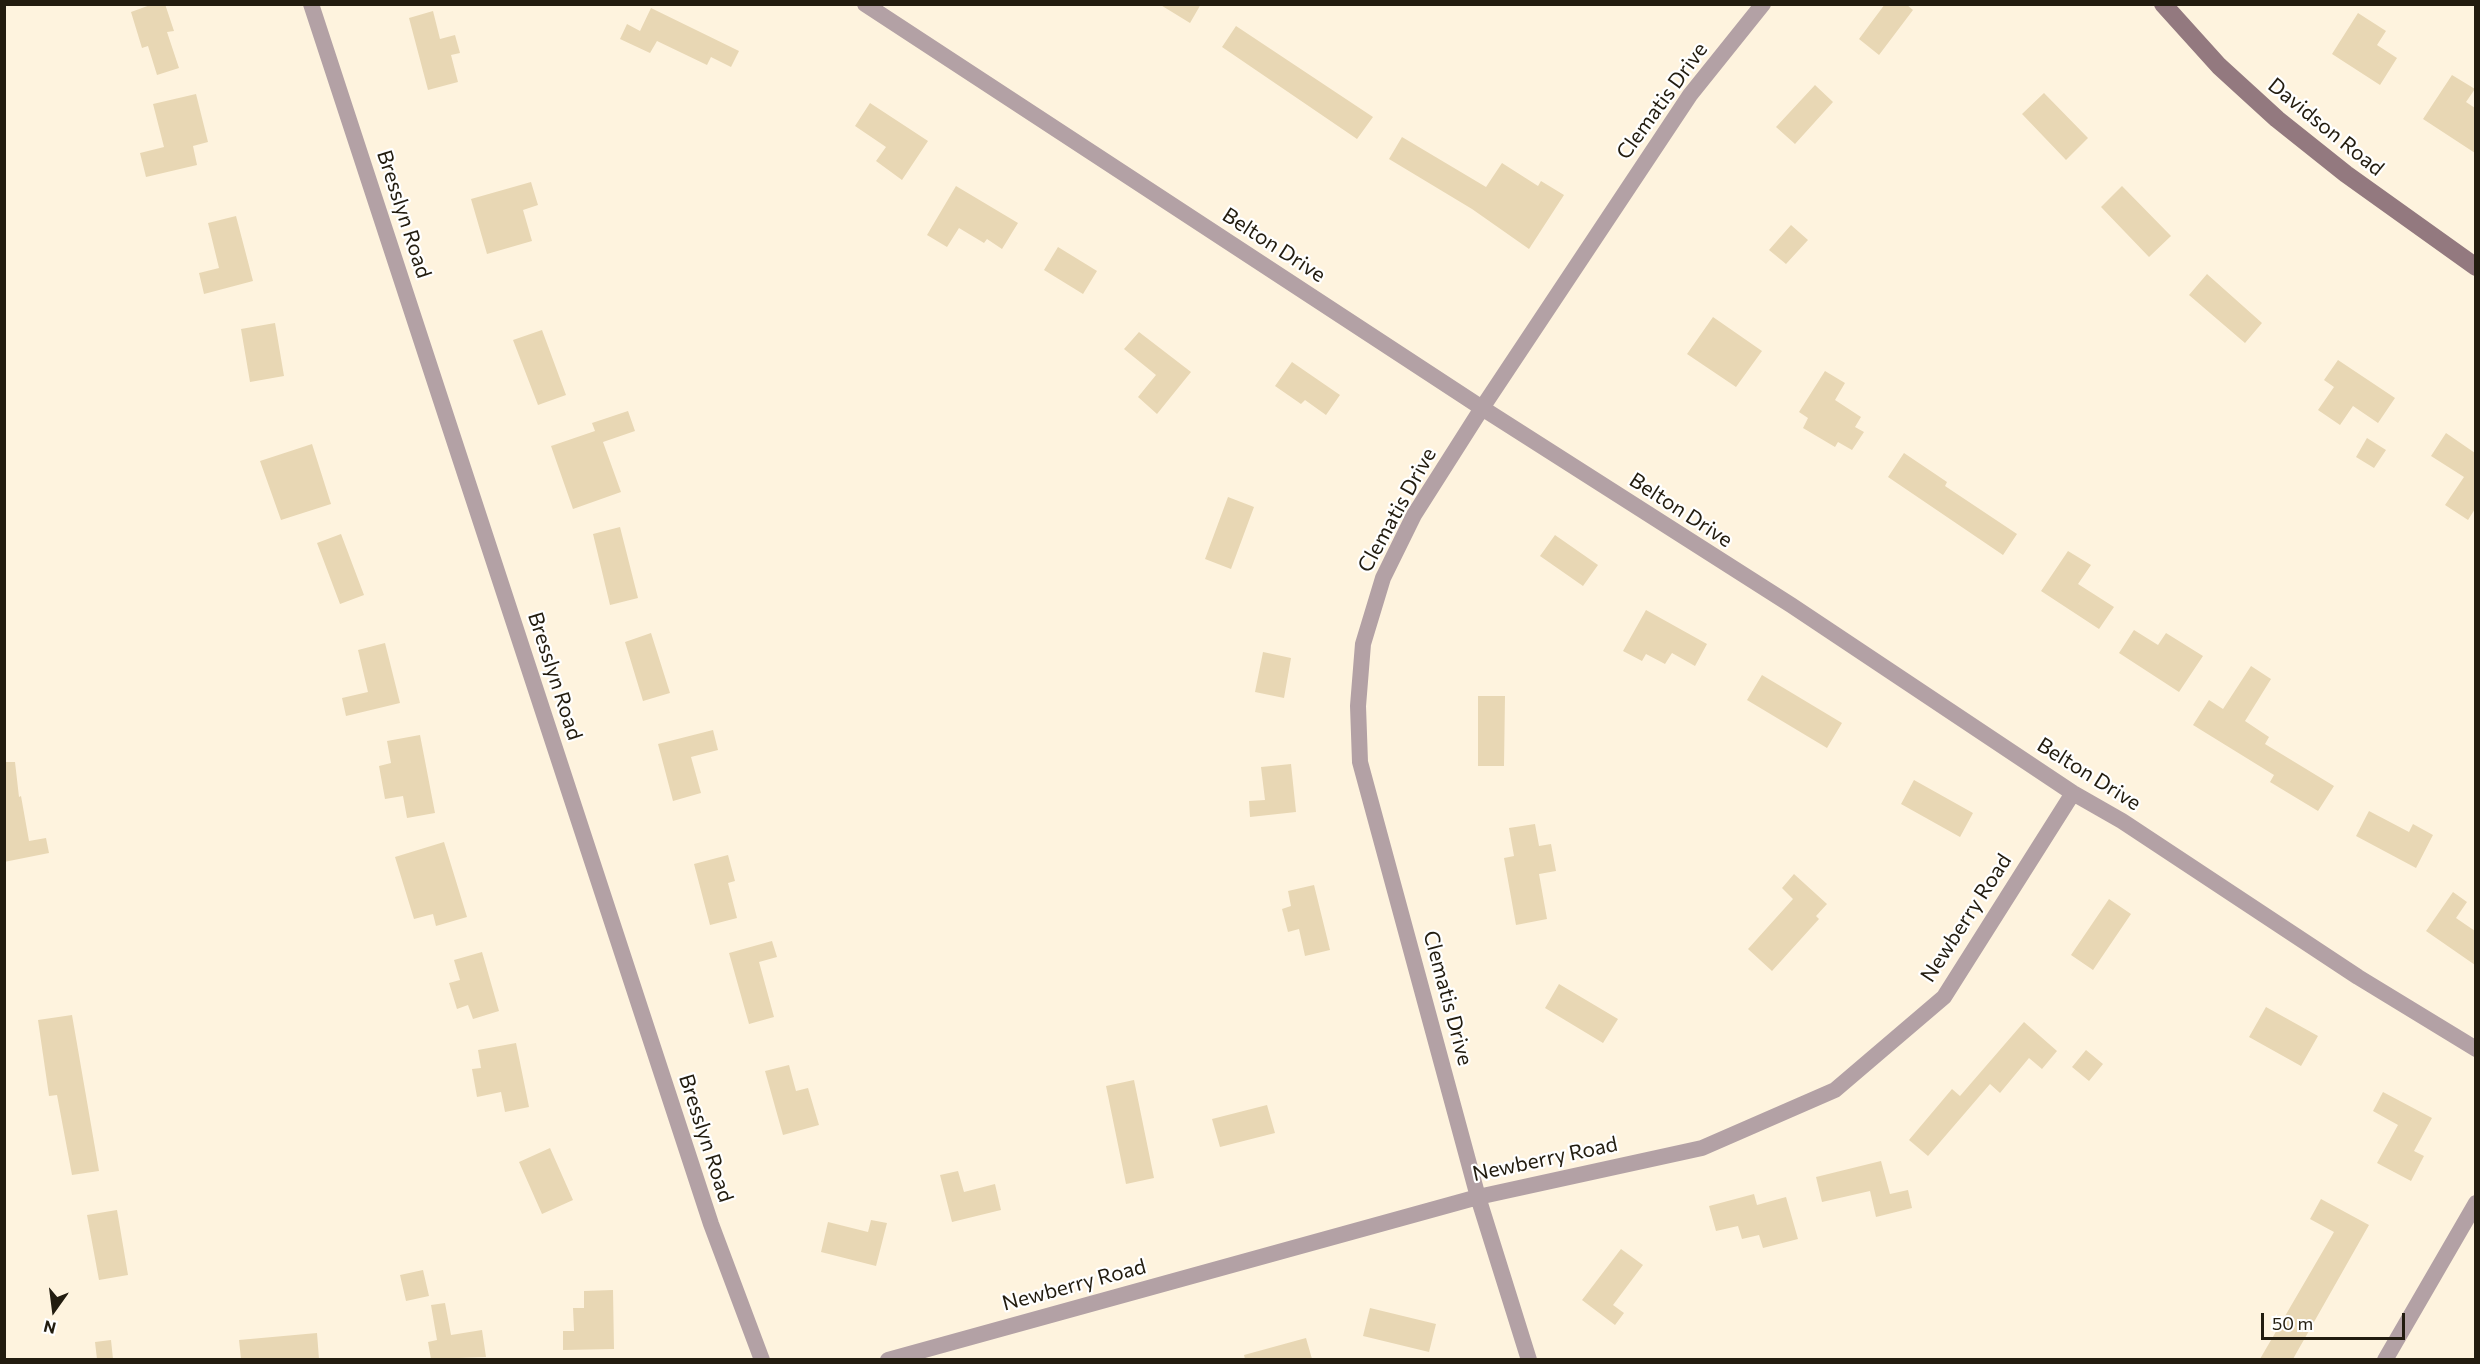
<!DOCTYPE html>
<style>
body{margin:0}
#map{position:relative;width:2480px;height:1364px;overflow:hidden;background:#fef3de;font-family:Commissioner,sans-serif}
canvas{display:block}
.frame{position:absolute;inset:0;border:6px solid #221c0f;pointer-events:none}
.north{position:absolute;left:24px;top:1280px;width:60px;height:60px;-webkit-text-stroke:4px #fff;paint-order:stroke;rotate:194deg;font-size:16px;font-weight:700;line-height:24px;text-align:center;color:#221c0f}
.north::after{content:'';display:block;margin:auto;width:21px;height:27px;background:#221c0f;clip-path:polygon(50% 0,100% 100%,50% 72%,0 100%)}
.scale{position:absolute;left:2261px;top:1313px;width:144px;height:27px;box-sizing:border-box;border:3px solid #221c0f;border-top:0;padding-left:8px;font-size:18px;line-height:21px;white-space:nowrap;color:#221c0f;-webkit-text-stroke:4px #fff;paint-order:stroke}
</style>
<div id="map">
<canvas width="2480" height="1364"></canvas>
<div class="frame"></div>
<div class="north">N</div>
<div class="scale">50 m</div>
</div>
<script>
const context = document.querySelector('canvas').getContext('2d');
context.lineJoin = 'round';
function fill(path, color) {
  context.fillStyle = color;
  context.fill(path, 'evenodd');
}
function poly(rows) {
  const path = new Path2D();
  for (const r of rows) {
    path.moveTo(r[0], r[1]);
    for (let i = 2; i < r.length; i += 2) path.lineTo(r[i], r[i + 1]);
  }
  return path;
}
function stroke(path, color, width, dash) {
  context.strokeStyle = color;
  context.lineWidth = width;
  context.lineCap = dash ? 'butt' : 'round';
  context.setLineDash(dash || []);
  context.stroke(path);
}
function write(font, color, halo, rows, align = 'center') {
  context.font = font + ' Commissioner,sans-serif';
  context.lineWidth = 4.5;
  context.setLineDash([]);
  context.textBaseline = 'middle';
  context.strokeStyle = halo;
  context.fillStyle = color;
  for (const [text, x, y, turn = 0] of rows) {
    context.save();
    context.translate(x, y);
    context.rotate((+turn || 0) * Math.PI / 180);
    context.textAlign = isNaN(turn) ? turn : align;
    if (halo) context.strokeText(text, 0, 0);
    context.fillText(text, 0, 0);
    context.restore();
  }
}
fill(poly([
 [153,4,165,4,174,31,167,32,179,68,157,75,148,46,142,48,131,12],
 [1159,4,1201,4,1190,23],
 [1885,4,1906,4,1913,10,1879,55,1859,39],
 [651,8,739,51,731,67,711,57,707,65,657,41,650,53,620,39,627,24,640,31],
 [433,11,440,39,455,35,460,53,451,55,458,82,428,90,409,18],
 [2358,13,2386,31,2377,45,2397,58,2380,85,2332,54],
 [1236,26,1373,117,1357,139,1222,47],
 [2452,75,2475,89,2466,102,2475,108,2475,153,2423,119],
 [1815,85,1833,102,1795,144,1776,127],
 [2044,93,2088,138,2066,160,2022,114],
 [196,94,208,142,193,146,197,165,146,177,140,153,164,147,153,104],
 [870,103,928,141,902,180,876,161,886,147,855,126],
 [1402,137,1486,187,1502,163,1538,186,1541,181,1564,195,1529,249,1472,209,1389,159],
 [531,182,538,205,523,210,532,241,487,254,471,199],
 [956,186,1018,223,1002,249,987,239,984,243,959,228,947,247,927,235],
 [2122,186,2171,236,2149,257,2101,207],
 [236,216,253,281,204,294,199,273,219,268,208,223],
 [1791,225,1808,240,1786,264,1769,250],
 [1058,247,1097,271,1083,294,1044,270],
 [2207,274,2262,323,2245,343,2189,295],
 [1713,317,1762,351,1736,387,1687,354],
 [275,323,284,376,250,382,241,329],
 [542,330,566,395,538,405,513,340],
 [1139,332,1191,372,1157,414,1138,397,1156,375,1124,349],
 [2338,360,2395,398,2378,423,2353,406,2340,425,2318,410,2334,387,2324,380],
 [1292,362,1340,395,1326,415,1305,400,1301,404,1275,386],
 [1825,371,1845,383,1835,400,1861,417,1855,427,1864,432,1852,450,1838,442,1835,447,1803,428,1808,418,1799,412],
 [628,411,635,431,603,442,621,492,573,509,551,446,595,431,592,423],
 [2446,433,2475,453,2475,509,2468,520,2445,505,2464,477,2431,456],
 [2367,438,2386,450,2374,468,2356,457],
 [312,444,331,504,281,520,260,461],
 [1904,453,1947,482,1945,486,2017,534,2003,555,1888,477],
 [1228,497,1254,507,1231,569,1205,559],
 [620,527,638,598,610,605,593,534],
 [341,534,364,595,340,604,317,543],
 [1555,535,1598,565,1583,586,1540,556],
 [2068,551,2091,565,2078,584,2114,607,2099,629,2041,591],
 [1646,610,1707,644,1695,666,1672,653,1665,664,1646,654,1642,661,1623,651],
 [2134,630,2158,645,2166,633,2203,656,2179,692,2119,653],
 [651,633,670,693,643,701,625,642],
 [385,643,400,703,346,716,342,698,368,692,358,650],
 [1263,652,1291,658,1284,698,1255,692],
 [2251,666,2271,679,2245,721,2269,737,2265,744,2334,786,2318,811,2270,782,2274,775,2193,725,2209,700,2223,709],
 [1762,675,1842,723,1827,748,1747,700],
 [1478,696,1505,696,1504,766,1478,766],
 [713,730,718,750,691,757,701,793,673,801,658,744],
 [420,735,435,813,407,818,403,796,385,799,379,766,391,763,387,741],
 [4,762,15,762,19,797,21,796,29,841,46,838,49,853,4,862],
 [1291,764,1296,812,1250,817,1249,801,1265,800,1261,767],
 [1914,780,1973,813,1960,837,1901,804],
 [2369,811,2409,832,2413,824,2433,835,2416,868,2356,836],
 [1535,824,1539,846,1551,844,1556,871,1539,874,1547,919,1516,925,1504,858,1514,856,1509,828],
 [444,842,467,917,436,926,433,914,414,919,395,857],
 [728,855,735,881,728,883,737,918,710,925,694,864],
 [1794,874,1827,904,1816,916,1819,919,1772,971,1748,949,1793,899,1782,888],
 [1314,885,1330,950,1305,956,1299,929,1288,932,1282,909,1291,906,1288,891],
 [2453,892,2467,902,2456,918,2475,931,2475,965,2426,931],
 [2109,899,2131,914,2093,970,2071,955],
 [772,941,777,957,759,962,774,1017,749,1024,729,953],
 [482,952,499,1011,473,1019,468,1005,457,1009,449,983,460,980,454,960],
 [1559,984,1618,1019,1603,1043,1545,1008],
 [2266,1007,2318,1036,2301,1066,2249,1037],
 [72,1015,99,1171,72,1175,57,1095,49,1096,38,1020],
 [2024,1022,2057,1051,2042,1069,2029,1058,2000,1093,1990,1084,1928,1156,1909,1140,1952,1089,1960,1096],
 [516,1043,529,1107,505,1112,501,1092,477,1097,472,1069,481,1068,478,1050],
 [2086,1050,2103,1064,2089,1081,2072,1067],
 [789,1065,796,1091,808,1088,819,1125,783,1135,765,1071],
 [1134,1080,1154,1178,1126,1184,1106,1086],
 [2383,1092,2432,1118,2414,1151,2424,1156,2411,1181,2377,1163,2398,1125,2373,1111],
 [1267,1105,1275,1133,1220,1147,1212,1119],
 [550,1148,573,1200,542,1214,519,1162],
 [1881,1161,1890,1194,1908,1190,1912,1208,1876,1217,1870,1191,1822,1202,1816,1177],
 [958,1171,964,1192,995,1184,1001,1210,952,1222,940,1175],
 [1754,1194,1757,1205,1786,1197,1798,1239,1763,1248,1759,1235,1742,1239,1738,1226,1716,1231,1709,1206],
 [2321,1199,2369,1225,2293,1359,2260,1359,2334,1232,2310,1219],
 [117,1210,128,1275,99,1280,87,1215],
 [871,1220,887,1223,876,1266,821,1252,828,1222,868,1232],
 [1621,1249,1643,1265,1613,1305,1624,1313,1615,1325,1582,1300],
 [423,1270,429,1296,406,1301,400,1275],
 [613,1290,614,1349,563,1350,563,1331,574,1331,573,1308,584,1308,584,1291],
 [445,1303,451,1335,482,1330,486,1357,431,1359,428,1342,437,1340,431,1305],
 [1370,1308,1436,1324,1429,1352,1363,1336],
 [317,1333,319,1359,241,1359,239,1340],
 [1306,1338,1312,1359,1245,1359,1244,1355],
 [111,1340,113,1359,97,1359,95,1342]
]), '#e8d7b4');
stroke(poly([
 [311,4,711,1224,762,1360],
 [865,4,1482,408,1791,605,2073,793,2122,821,2358,977,2476,1049],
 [888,1360,1478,1197,1702,1148,1835,1090,1944,997,2073,793],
 [1529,1360,1478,1197,1360,762,1358,706,1363,644,1383,578,1414,515,1482,408,1690,95,1763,4],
 [2385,1360,2476,1203]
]), '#b3a1a5', 16);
stroke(poly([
 [2163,4,2219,66,2277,119,2346,174,2476,267]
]), '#93797f', 18);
write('21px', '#221c0f', '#fff', [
 ["Clematis Drive",1662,101,-54],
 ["Davidson Road",2326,127,39],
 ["Bresslyn Road",404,214,72],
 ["Belton Drive",1274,245,33],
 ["Clematis Drive",1397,510,-61],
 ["Belton Drive",1681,510,33],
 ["Bresslyn Road",555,676,72],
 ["Belton Drive",2089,774,32],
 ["Newberry Road",1966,918,-57],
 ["Clematis Drive",1448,998,75],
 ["Bresslyn Road",706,1138,72],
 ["Newberry Road",1545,1159,-12],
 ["Newberry Road",1074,1285,-15]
]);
</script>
